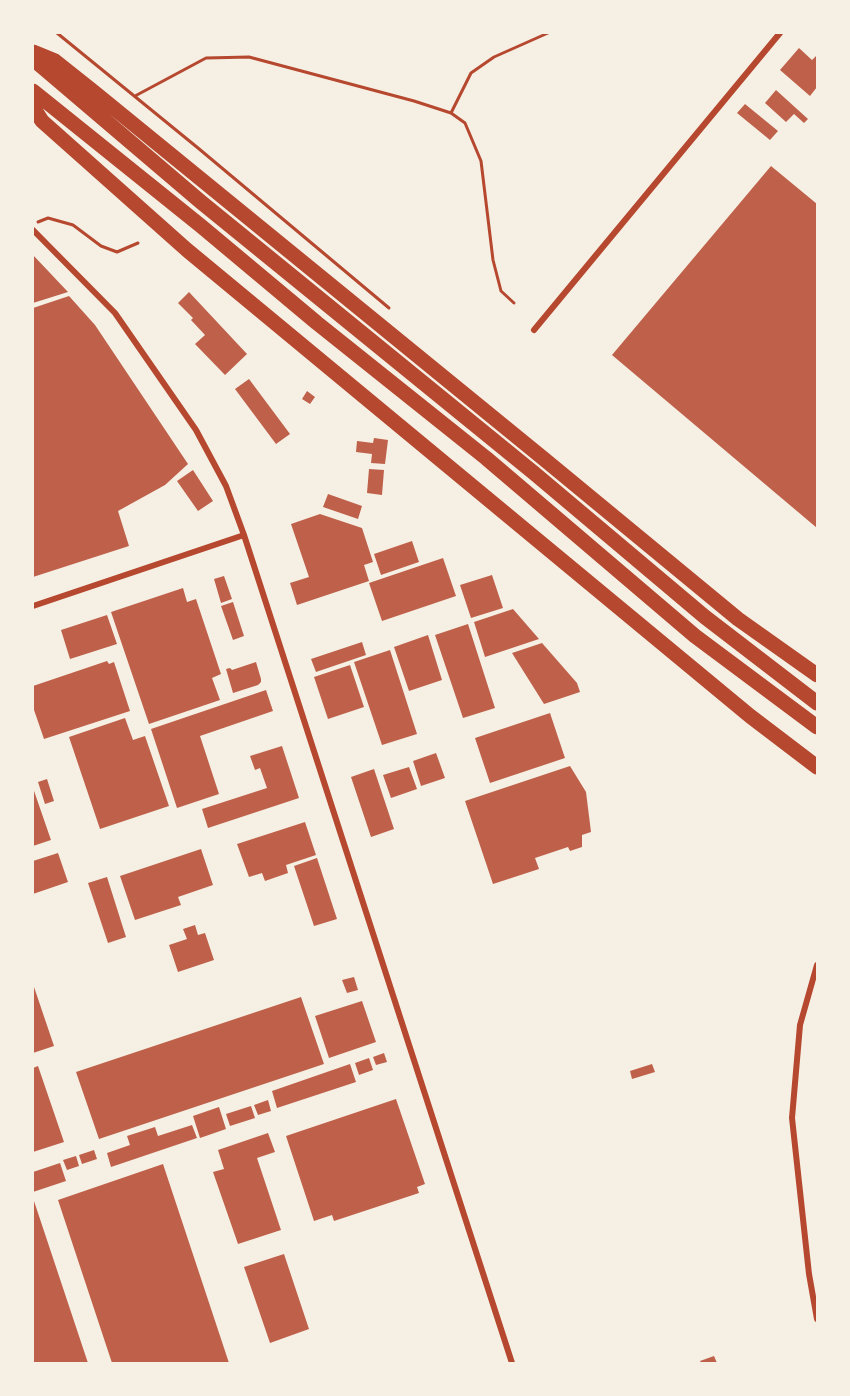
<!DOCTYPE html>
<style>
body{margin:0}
#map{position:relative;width:850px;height:1396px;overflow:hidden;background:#f6efe4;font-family:Signika,sans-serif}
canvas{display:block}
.frame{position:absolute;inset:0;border:34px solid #f6efe4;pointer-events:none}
</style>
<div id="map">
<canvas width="850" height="1396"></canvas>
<div class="frame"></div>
</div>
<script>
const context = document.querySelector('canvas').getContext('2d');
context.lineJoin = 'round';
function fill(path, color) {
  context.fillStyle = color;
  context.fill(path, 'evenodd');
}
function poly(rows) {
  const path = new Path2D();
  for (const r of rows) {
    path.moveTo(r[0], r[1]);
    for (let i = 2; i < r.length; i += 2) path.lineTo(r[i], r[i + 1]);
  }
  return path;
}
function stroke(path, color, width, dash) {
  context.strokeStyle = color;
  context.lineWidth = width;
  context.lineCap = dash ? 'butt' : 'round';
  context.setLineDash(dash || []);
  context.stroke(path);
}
fill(poly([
 [799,48,812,60,817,55,817,87,810,96,780,70],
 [776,90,808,119,804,123,794,114,786,122,765,103],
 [745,104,778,131,770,140,737,113],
 [771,166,817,204,817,528,612,355],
 [33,255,68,292,33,303],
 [189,292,247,354,225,375,195,344,205,335,191,320,193,318,178,303],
 [69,296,95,325,188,464,165,485,118,511,129,546,33,577,33,308],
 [249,379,290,434,276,444,235,389],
 [307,391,315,397,310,404,302,399],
 [374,438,388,440,385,464,371,463,372,454,356,452,357,441,373,443],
 [369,469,384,470,382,495,367,493],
 [193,470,213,501,198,511,177,481],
 [328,494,362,506,358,519,323,507],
 [320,514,362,528,373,562,364,565,369,581,297,605,290,583,309,577,291,524],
 [412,541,419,562,381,575,374,554],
 [443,558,456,596,382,621,369,583],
 [492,575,503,608,471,618,460,585],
 [224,576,232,599,221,603,214,579],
 [183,588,187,602,196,599,221,674,212,678,220,700,149,724,111,612],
 [233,602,244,636,233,640,221,606],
 [513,609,539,639,485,657,474,622],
 [107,615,117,644,70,659,61,630],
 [468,624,495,708,463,718,435,635],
 [428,635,442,680,409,691,394,647],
 [362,642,366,655,316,672,311,659],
 [542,643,577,683,580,692,544,704,512,653],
 [390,650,417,734,382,745,354,662],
 [107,661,109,664,114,662,130,711,44,739,33,707,33,686],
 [256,662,261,679,261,682,258,685,233,693,226,669,230,668,232,670],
 [350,665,364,707,328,719,314,677],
 [266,690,273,711,200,736,219,794,177,808,151,729],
 [550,713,565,758,490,783,475,738],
 [125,718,133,740,145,736,169,806,100,829,69,737],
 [282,746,299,798,208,828,202,809,267,788,260,768,255,770,250,756],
 [436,753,445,778,421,786,413,761],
 [570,766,586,792,591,832,582,835,582,847,570,851,568,847,535,858,539,869,493,884,465,801],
 [409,767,417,789,391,798,383,775],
 [374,769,394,829,371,837,351,777],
 [47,779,54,801,45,804,38,782],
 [33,788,51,840,33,846],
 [305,822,316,855,286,865,288,873,265,881,262,873,249,877,237,844],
 [201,849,213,885,178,897,181,905,135,920,120,876],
 [58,853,68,882,33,894,33,861],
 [317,858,337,919,314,926,294,866],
 [107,877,126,937,108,943,88,883],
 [195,925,198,935,205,933,214,960,178,972,169,945,187,939,183,929],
 [354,977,358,990,347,993,342,980],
 [33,984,54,1046,33,1053],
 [301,997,324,1064,99,1139,76,1072],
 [362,1001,376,1042,329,1058,315,1016],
 [384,1053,387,1062,376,1065,373,1057],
 [369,1058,373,1070,359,1075,355,1063],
 [350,1064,356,1082,277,1108,272,1091],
 [652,1064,655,1072,632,1079,630,1071],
 [38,1066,64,1142,33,1152,33,1068],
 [396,1099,425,1184,417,1187,419,1193,334,1221,332,1215,314,1221,286,1136],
 [268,1100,271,1111,258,1115,254,1105],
 [251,1106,255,1118,230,1126,226,1114],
 [219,1107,226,1129,200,1138,193,1116],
 [192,1125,197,1138,111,1167,107,1153,130,1145,127,1136,155,1127,158,1136],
 [268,1133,275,1152,257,1158,281,1230,238,1244,213,1172,224,1169,218,1150],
 [94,1150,97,1159,82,1164,79,1155],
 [76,1156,79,1166,67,1170,63,1160],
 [60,1163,66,1181,33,1192,33,1172],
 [163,1164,229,1363,112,1363,58,1200],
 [33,1198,88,1363,33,1363],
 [284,1254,309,1329,270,1343,244,1267],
 [714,1356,717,1363,701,1363,700,1361]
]), '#bf614a');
stroke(poly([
 [57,33,198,148,389,308],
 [135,96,206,58,249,57,414,101,451,113,465,123,481,161,493,260,501,291,514,303],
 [451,113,471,73,494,57,548,33],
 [38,222,48,218,73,225,101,246,117,252,138,243]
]), '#b5482f', 3);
stroke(poly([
 [33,230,115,313,196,430,226,486,244,535,512,1363],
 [534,330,780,33],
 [33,606,244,535],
 [817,965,800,1025,792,1118,809,1274,817,1319]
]), '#b5482f', 6);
stroke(poly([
 [33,52,55,61,94,92,544,459,738,619,817,675],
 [33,59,201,202,534,473,705,617,817,703],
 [33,91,201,226,317,323,486,458,695,636,817,727],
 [33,107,42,121,187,250,750,716,817,767]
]), '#b5482f', 15);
</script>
